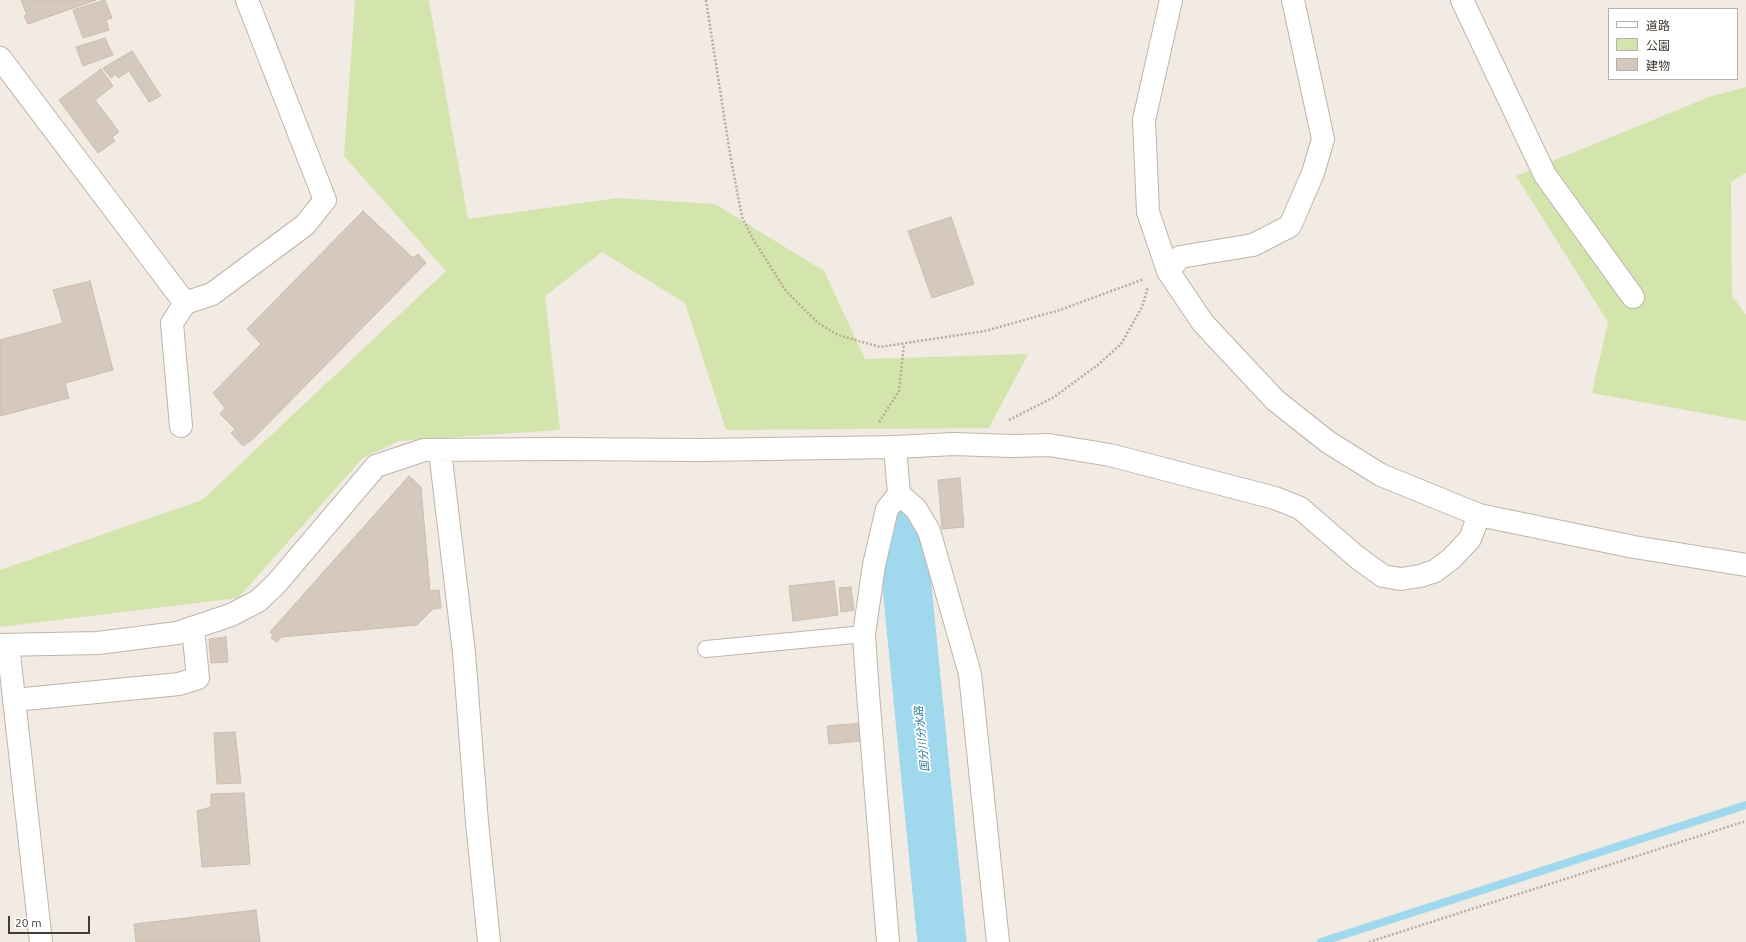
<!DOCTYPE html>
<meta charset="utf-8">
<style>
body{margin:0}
#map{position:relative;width:1746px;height:942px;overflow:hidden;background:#f1ebe3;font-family:Ubuntu,"Noto Sans JP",sans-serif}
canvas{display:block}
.legend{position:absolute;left:1608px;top:8px;width:130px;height:72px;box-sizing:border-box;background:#fff;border:1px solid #b4b1ae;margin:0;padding:5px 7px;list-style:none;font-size:12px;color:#433b34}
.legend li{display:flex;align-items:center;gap:8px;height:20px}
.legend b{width:20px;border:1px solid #b4b1ae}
.scale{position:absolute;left:8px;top:916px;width:82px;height:18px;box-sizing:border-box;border:2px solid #433b34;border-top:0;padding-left:5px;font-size:12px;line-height:14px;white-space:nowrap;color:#433b34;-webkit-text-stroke:3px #fff;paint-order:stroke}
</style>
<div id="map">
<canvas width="1746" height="942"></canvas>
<ul class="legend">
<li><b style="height:5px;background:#fff"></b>道路</li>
<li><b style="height:11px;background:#d3e5ac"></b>公園</li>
<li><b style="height:11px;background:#d5c8bc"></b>建物</li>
</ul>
<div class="scale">20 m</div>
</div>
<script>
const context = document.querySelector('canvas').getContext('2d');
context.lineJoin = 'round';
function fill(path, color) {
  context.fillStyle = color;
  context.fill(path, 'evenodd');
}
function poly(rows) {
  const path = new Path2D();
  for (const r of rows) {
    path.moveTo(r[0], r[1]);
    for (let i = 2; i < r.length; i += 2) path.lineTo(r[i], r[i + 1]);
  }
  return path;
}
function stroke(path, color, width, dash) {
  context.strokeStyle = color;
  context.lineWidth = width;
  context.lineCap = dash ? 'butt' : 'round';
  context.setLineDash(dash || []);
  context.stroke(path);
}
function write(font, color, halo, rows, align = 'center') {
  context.font = font + ' Ubuntu,"Noto Sans JP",sans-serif';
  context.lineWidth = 3.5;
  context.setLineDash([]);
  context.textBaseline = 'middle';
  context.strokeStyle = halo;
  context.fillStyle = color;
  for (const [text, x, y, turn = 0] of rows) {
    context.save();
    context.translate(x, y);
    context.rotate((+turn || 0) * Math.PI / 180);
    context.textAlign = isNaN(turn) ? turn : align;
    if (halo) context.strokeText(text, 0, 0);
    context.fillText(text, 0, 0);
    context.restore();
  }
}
fill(poly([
 [355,0,429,0,468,219,617,198,715,204,824,271,865,359,1028,354,989,428,726,430,685,303,602,252,545,296,560,430,399,441,363,458,238,598,0,627,0,570,202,500,446,271,344,156],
 [1746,87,1746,173,1731,182,1732,296,1746,315,1746,421,1592,393,1608,322,1516,176,1709,97]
]), '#d3e5ac');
stroke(poly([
 [1321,942,1746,805]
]), '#a0d8ee', 8);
stroke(poly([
 [902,536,942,942]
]), '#a0d8ee', 49);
const building = poly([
 [21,0,96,0,28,24,24,16,27,15,21,0],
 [105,0,112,18,106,20,109,30,83,38,73,10,105,0],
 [105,38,113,55,83,66,76,47,105,38],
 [132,51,161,96,149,102,129,71,118,78,116,74,111,78,103,68,132,51],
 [101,69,113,86,95,100,119,132,112,137,115,141,98,153,59,100,101,69],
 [363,211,413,258,418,254,426,263,252,440,243,446,231,433,235,429,220,414,225,408,213,393,261,344,247,329,363,211],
 [951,217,974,284,932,298,908,231,951,217],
 [90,281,113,370,65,383,69,398,0,416,0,340,63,323,53,290,90,281],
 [409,476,421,487,430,591,439,590,441,608,433,609,417,625,281,637,277,642,271,638,273,635,270,632,409,476],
 [960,478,964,527,942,529,938,480,960,478],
 [834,581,838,615,793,621,789,586,834,581],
 [851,587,854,610,841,612,839,588,851,587],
 [226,637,228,662,211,663,209,639,226,637],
 [862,723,863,741,829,744,827,726,862,723],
 [235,732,241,783,217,784,214,733,235,732],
 [244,793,250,864,202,867,197,811,211,807,211,794,244,793],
 [256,910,260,942,136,942,134,924,256,910]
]);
fill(building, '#d5c8bc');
stroke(building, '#cdbcac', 1);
const service = poly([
 [706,649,864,634]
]);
const minor = poly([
 [1462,0,1545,175,1633,297],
 [0,58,185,303,172,323,181,426],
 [1168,271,1180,257,1253,245,1290,226,1313,173,1323,139,1293,0],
 [185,303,212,294,305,225,325,200,247,0],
 [895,447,899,494,916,509,929,531,970,674,998,942],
 [440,451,464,653,477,822,489,942],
 [0,645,98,643,177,633,231,615,258,601,276,584,376,466,424,450,558,449,702,450,895,447,954,444,1012,446,1049,445,1110,455,1275,498,1300,508,1358,558,1383,576,1401,579,1420,576,1435,571,1451,559,1470,539,1479,515],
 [8,645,41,942],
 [14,700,179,684,198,678,193,628],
 [888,942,868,694,864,634,874,565,887,509,899,494]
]);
const tertiary = poly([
 [1171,0,1144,120,1148,212,1168,271,1203,323,1275,400,1328,442,1381,475,1479,515,1634,547,1746,565]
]);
stroke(service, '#bfb4a9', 18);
stroke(minor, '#bfb4a9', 24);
stroke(tertiary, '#bfb4a9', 24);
stroke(poly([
 [706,0,730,154,742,217,753,239,786,291,818,323,838,335,880,347,985,331,1060,310,1144,279],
 [1009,420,1054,397,1099,364,1121,344,1142,307,1148,287],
 [879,422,899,391,904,344],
 [1369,942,1746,821]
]), '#bdab98', 2.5, [2, 2]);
stroke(service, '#fff', 16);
stroke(minor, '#fff', 22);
stroke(tertiary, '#fff', 22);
write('italic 11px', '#2d7c9c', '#fff', [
 ["国分川分水路",922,739,-96]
]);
</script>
